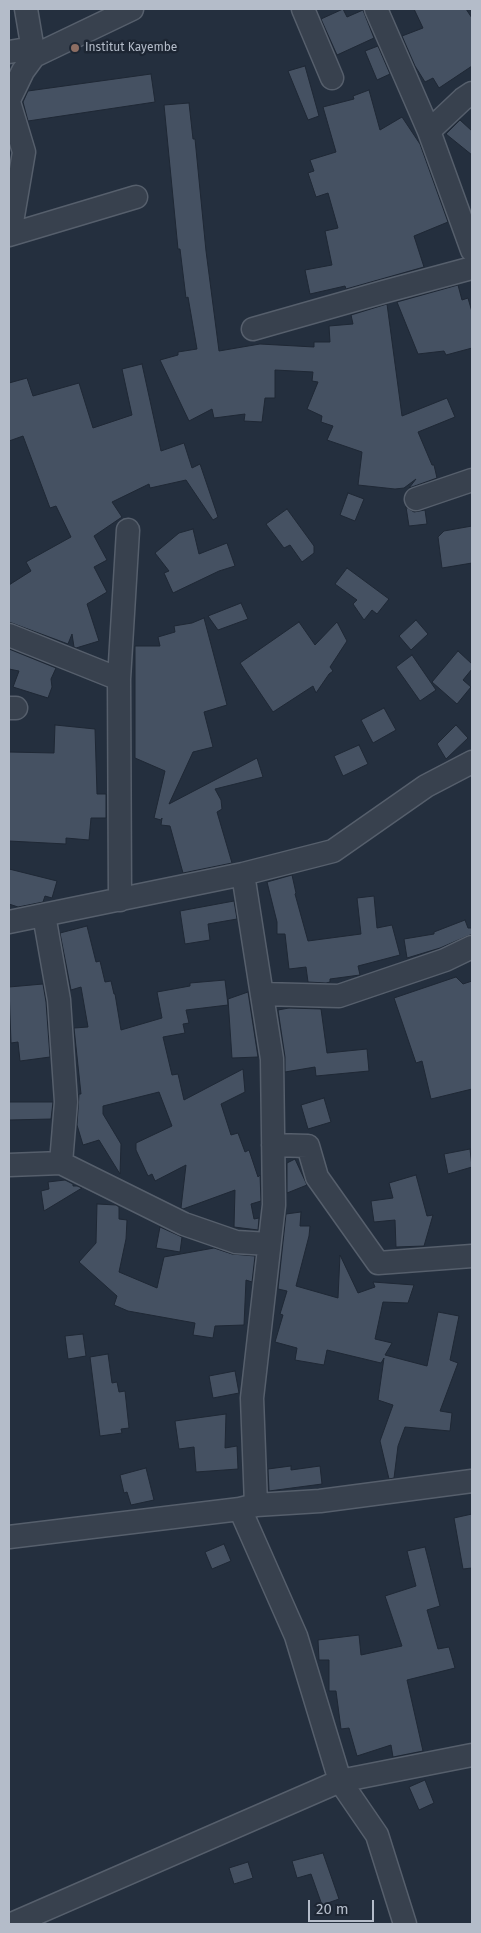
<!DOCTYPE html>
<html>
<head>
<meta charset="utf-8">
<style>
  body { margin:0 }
  #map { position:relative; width:481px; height:1933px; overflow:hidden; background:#242f3e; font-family:"Fira Sans",sans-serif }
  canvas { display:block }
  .frame { position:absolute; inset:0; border:10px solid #b4bcc9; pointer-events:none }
  .scale { position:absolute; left:308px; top:1900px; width:66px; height:22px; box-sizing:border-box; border:2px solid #b4bcc9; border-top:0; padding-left:6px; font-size:15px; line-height:18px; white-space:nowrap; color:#b4bcc9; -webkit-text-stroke:4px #1d2633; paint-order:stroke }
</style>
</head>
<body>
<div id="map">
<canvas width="481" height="1933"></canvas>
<div class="frame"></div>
<div class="scale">20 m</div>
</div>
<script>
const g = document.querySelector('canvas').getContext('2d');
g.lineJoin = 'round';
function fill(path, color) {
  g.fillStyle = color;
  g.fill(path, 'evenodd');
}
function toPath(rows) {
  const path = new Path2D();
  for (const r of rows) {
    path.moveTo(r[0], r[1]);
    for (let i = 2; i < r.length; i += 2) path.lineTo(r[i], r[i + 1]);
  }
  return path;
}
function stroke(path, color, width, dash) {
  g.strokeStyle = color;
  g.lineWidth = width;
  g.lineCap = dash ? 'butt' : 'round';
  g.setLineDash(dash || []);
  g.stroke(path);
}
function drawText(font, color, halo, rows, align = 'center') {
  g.font = font + ' "Fira Sans",sans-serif';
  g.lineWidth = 5;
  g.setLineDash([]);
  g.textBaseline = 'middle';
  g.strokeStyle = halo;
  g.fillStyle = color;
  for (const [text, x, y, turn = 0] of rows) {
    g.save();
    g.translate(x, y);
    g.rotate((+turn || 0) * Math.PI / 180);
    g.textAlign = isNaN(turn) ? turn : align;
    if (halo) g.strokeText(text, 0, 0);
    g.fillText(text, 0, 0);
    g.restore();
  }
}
const building = toPath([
  [343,9,347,17,363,10,374,38,337,55,321,19,343,9],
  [414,9,466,9,472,18,472,66,439,88,433,78,425,82,415,66,402,36,423,28,414,9],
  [378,46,390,74,377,80,365,51,378,46],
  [305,66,319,116,308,120,288,71,305,66],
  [151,74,155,102,28,121,23,102,28,91,151,74],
  [369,90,380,130,402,117,420,144,448,222,414,236,424,267,346,289,345,286,310,294,305,270,332,265,325,231,338,228,328,193,316,197,308,173,314,171,310,160,336,152,323,107,354,99,353,96,369,90],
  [189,103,193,139,195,139,206,251,219,351,260,344,314,347,314,342,330,342,329,326,353,324,351,315,387,304,402,416,447,398,455,417,418,432,432,465,434,465,437,478,409,488,416,479,404,488,395,489,358,485,362,452,327,440,333,426,321,422,322,416,307,409,318,382,312,381,313,372,275,370,275,398,265,398,262,422,244,421,245,414,214,418,212,409,189,421,160,360,178,355,178,352,197,349,188,297,186,298,180,249,178,249,164,105,189,103],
  [460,120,472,131,472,155,446,134,460,120],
  [458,285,462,300,468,298,472,312,472,348,446,355,444,351,418,354,397,302,458,285],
  [142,364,161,451,184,443,192,468,200,464,218,517,213,520,186,480,150,488,149,484,112,502,122,517,94,536,107,560,94,567,107,592,87,604,99,641,76,648,74,647,72,634,68,644,9,622,9,585,31,571,26,562,71,537,56,506,50,508,23,436,9,441,9,383,27,378,33,396,79,383,93,428,132,415,122,369,142,364],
  [348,493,364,499,355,521,340,515,348,493],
  [406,507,414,512,425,510,427,524,409,526,406,507],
  [287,509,314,546,314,553,302,562,290,545,284,548,266,524,287,509],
  [472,526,472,563,442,568,438,537,444,531,472,526],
  [193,529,199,554,227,543,235,566,219,571,173,593,164,573,169,571,155,553,179,533,193,529],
  [347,568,389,599,377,614,372,610,364,620,353,604,357,600,335,584,347,568],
  [241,603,248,619,218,630,208,616,241,603],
  [204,618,227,705,204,712,213,747,193,752,169,804,257,758,263,777,215,789,221,800,222,809,217,812,232,863,183,873,170,826,161,825,162,818,161,820,154,818,165,771,135,758,135,646,160,646,158,637,175,632,174,626,192,623,204,618],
  [416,620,428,634,411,650,399,636,416,620],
  [299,622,315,645,337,622,347,641,330,667,333,671,329,674,316,693,313,686,273,712,240,663,299,622],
  [9,649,56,668,51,679,52,687,48,698,13,687,19,671,9,669,9,649],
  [458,651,472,664,472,669,463,680,471,687,457,704,432,682,458,651],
  [412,655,436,690,420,701,396,667,412,655],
  [384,708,396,730,373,743,361,720,384,708],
  [55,725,95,729,97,794,106,794,106,818,91,818,89,840,66,838,66,844,9,841,9,752,54,753,55,725],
  [456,725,468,738,446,759,437,744,456,725],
  [359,745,368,764,343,776,334,756,359,745],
  [9,869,57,881,52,898,45,896,43,902,18,907,9,904,9,869],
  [292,875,296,893,295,894,308,941,361,934,357,898,374,896,377,928,392,925,400,955,358,966,360,975,330,979,330,982,326,983,308,982,306,967,289,969,285,934,277,934,277,922,267,882,292,875],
  [234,901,237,919,208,924,210,940,185,944,180,911,234,901],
  [465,920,468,928,472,928,472,934,440,948,407,958,404,939,434,934,434,932,465,920],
  [87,926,96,962,100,961,105,982,111,981,114,994,115,994,121,1030,162,1018,157,992,190,986,190,983,225,980,228,1005,186,1010,189,1023,183,1024,185,1033,163,1037,172,1075,178,1074,184,1100,243,1069,245,1092,221,1104,231,1135,238,1133,245,1152,249,1150,258,1177,260,1175,261,1201,251,1204,254,1219,259,1218,258,1230,234,1227,235,1190,183,1209,181,1208,186,1165,155,1181,152,1174,148,1176,136,1150,136,1143,172,1126,159,1092,103,1106,103,1114,121,1144,120,1174,99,1140,83,1145,77,1125,79,1094,81,1094,74,1028,88,1027,81,987,71,990,60,933,87,926],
  [456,977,463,984,472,981,472,1089,431,1099,422,1061,416,1063,394,998,456,977],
  [43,984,46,1002,50,1057,20,1061,18,1042,11,1043,9,987,43,984],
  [248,992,258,1057,232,1058,228,999,248,992],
  [289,1008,321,1009,327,1053,367,1049,369,1071,316,1076,315,1067,285,1072,285,1057,278,1010,289,1008],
  [324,1098,331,1122,308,1129,301,1105,324,1098],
  [9,1102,53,1102,51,1119,9,1120,9,1102],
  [470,1149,472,1167,448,1174,444,1154,470,1149],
  [295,1159,307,1185,287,1193,287,1163,295,1159],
  [416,1175,427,1216,433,1215,424,1246,396,1247,395,1220,374,1222,371,1201,393,1198,389,1183,416,1175],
  [65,1180,73,1184,73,1186,77,1186,82,1188,44,1211,41,1191,49,1189,48,1182,65,1180],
  [97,1204,116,1205,119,1207,119,1219,127,1220,126,1239,119,1272,157,1288,164,1257,214,1248,232,1254,255,1256,252,1282,246,1280,244,1325,215,1326,213,1338,193,1335,195,1323,128,1311,114,1305,117,1296,79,1262,96,1243,97,1204],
  [301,1212,300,1226,310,1226,309,1236,296,1286,338,1298,340,1255,358,1293,375,1287,373,1282,414,1285,408,1303,383,1302,375,1339,392,1343,385,1355,427,1366,438,1312,459,1316,450,1360,458,1363,440,1411,452,1413,450,1431,405,1427,398,1446,394,1478,389,1479,380,1441,393,1405,378,1400,384,1358,381,1363,327,1350,324,1365,295,1360,297,1348,275,1342,283,1315,280,1314,287,1291,278,1289,286,1214,301,1212],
  [160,1227,182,1237,180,1252,156,1248,160,1227],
  [83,1334,86,1356,68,1359,65,1336,83,1334],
  [108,1354,112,1383,117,1382,119,1392,125,1391,129,1428,121,1429,122,1433,100,1436,90,1357,108,1354],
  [235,1371,239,1393,213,1398,209,1376,235,1371],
  [226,1414,225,1448,237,1446,238,1469,196,1472,194,1447,179,1449,175,1421,226,1414],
  [291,1466,291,1470,320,1466,322,1484,269,1491,268,1469,291,1466],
  [146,1468,154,1500,131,1505,127,1492,124,1493,120,1475,146,1468],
  [472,1514,472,1568,463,1569,454,1518,472,1514],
  [224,1544,231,1561,212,1569,205,1552,224,1544],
  [425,1547,440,1606,427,1610,438,1649,449,1647,455,1668,407,1680,423,1751,393,1757,391,1745,357,1756,349,1728,341,1729,336,1691,329,1691,329,1660,319,1660,318,1640,359,1635,361,1655,402,1646,385,1596,416,1586,407,1551,425,1547],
  [425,1780,434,1803,419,1810,409,1787,425,1780],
  [323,1853,339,1899,322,1905,311,1874,297,1878,292,1861,323,1853],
  [248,1862,253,1878,234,1884,229,1868,248,1862]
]);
fill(building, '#455162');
stroke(building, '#1f2835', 1);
const street = toPath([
  [303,9,332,78],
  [376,9,429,131,472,250],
  [9,52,33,48],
  [34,56,132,9],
  [9,100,23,71,34,56,26,9],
  [9,102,24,152,10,234],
  [429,131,463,99,472,93],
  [9,235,136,197],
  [253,329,383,292,472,268],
  [416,499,472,480],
  [9,635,119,679],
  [9,708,16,708],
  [243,874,272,1059,274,1205,252,1398,256,1505],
  [120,900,119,679,128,530],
  [44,915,59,1000,66,1102,61,1163,184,1224,236,1242,269,1244],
  [9,922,243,874,333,851,426,786,472,762],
  [262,994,339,996,445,960,472,947],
  [273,1145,308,1146,317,1177,378,1263,472,1256],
  [9,1165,61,1163],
  [240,1509,296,1636,340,1781,377,1835,405,1924],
  [9,1537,240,1509,256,1505,320,1501,472,1481],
  [14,1923,340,1781,472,1755]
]);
stroke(street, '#565f6c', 25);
stroke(street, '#38414e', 22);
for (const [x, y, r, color] of [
  [75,48,5,"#8d6e63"]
]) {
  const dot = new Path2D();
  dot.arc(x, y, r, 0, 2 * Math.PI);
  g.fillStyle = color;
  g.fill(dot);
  stroke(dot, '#1d2633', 2);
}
drawText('12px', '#b4bcc9', '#1d2633', [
  ["Institut Kayembe",85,48]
], 'left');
</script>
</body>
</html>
